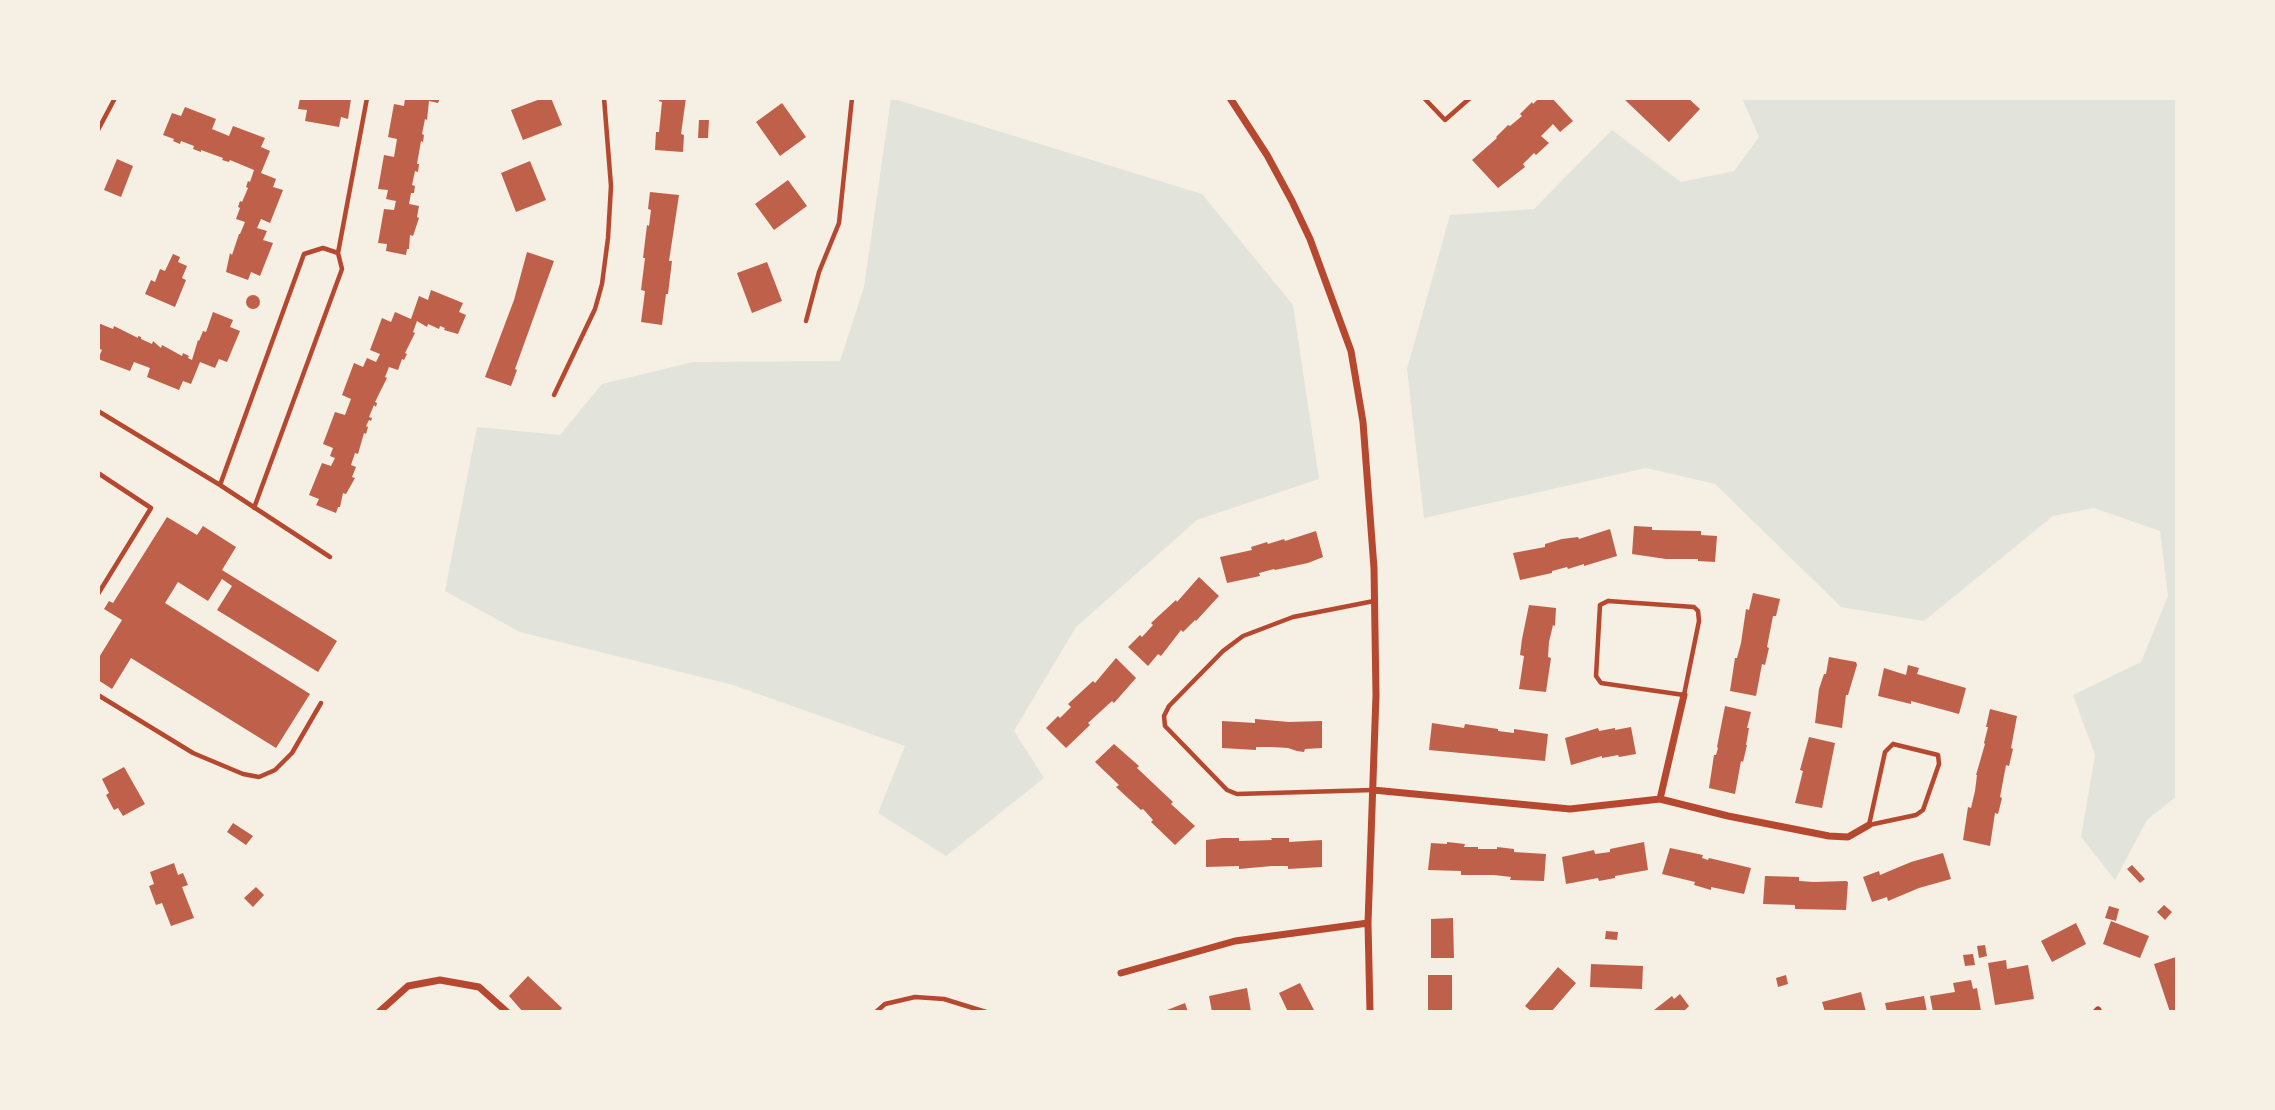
<!DOCTYPE html>
<html>
<head>
<meta charset="utf-8">
<style>
  body { margin:0 }
  #map { position:relative; width:2275px; height:1110px; overflow:hidden; background:#f6efe4; font-family:"Playfair Display",serif }
  canvas { display:block }
  .frame { position:absolute; inset:0; border:100px solid #f6efe4; pointer-events:none }
</style>
</head>
<body>
<div id="map">
<canvas width="2275" height="1110"></canvas>
<div class="frame"></div>
</div>
<script>
const g = document.querySelector('canvas').getContext('2d');
g.lineJoin = 'round';
function fill(path, color) {
  g.fillStyle = color;
  g.fill(path, 'evenodd');
}
function toPath(rows) {
  const path = new Path2D();
  for (const r of rows) {
    if (r.length === 3) {
      path.moveTo(r[0] + r[2], r[1]);
      path.arc(r[0], r[1], r[2], 0, 2 * Math.PI);
      continue;
    }
    path.moveTo(r[0], r[1]);
    for (let i = 2; i < r.length; i += 2) path.lineTo(r[i], r[i + 1]);
  }
  return path;
}
function stroke(path, color, width, dash) {
  g.strokeStyle = color;
  g.lineWidth = width;
  g.lineCap = dash ? 'butt' : 'round';
  g.setLineDash(dash || []);
  g.stroke(path);
}
fill(toPath([
  [891,98,1202,194,1293,305,1319,479,1197,520,1076,627,1014,731,1044,778,946,856,878,813,905,746,733,685,520,632,445,591,477,427,560,435,602,384,693,362,840,361,864,287],
  [1742,98,2177,98,2177,796,2147,820,2115,880,2081,837,2095,755,2073,695,2141,662,2168,596,2160,531,2094,508,2053,516,1924,621,1841,607,1715,484,1646,468,1424,518,1407,369,1450,215,1534,209,1612,130,1681,182,1734,171,1759,137]
]), '#e2e4dc');
fill(toPath([
  [300,98,351,99,348,119,341,117,339,127,305,121,307,110,298,109],
  [405,98,440,98,438,103,429,101,427,120,425,119,422,134,424,135,423,142,421,141,417,164,419,164,418,172,415,171,412,185,415,186,414,193,411,193,409,204,419,206,417,217,419,218,413,236,410,235,409,249,407,249,406,255,386,251,387,244,378,243,384,209,394,210,396,201,386,199,388,190,378,189,384,155,394,157,397,139,388,137,394,104,404,106],
  [543,98,551,98,562,125,523,140,511,110],
  [659,98,686,98,681,134,684,135,683,152,655,150,656,132,659,132,662,102,659,101],
  [1539,98,1552,98,1573,121,1560,132,1553,124,1541,136,1549,143,1536,155,1534,153,1523,164,1525,167,1498,188,1472,160,1497,138,1496,137,1508,125,1510,126,1522,116,1520,114,1532,102,1533,104],
  [1623,98,1688,98,1700,109,1669,142],
  [782,103,806,137,780,156,756,122],
  [185,107,216,119,212,129,229,136,233,126,265,138,261,147,270,151,261,173,276,179,273,187,283,190,270,223,261,219,257,228,267,231,263,240,273,243,260,276,251,272,248,280,226,272,230,253,232,255,239,234,240,234,245,222,236,219,240,208,238,207,240,201,242,202,248,188,246,187,248,181,250,182,254,170,230,160,229,162,222,160,223,158,201,150,201,152,193,149,194,146,181,141,180,144,173,141,174,139,163,135,172,113,181,116],
  [699,120,709,120,708,138,698,138],
  [117,159,133,166,121,197,104,190],
  [530,161,546,200,516,212,501,173],
  [788,180,807,206,774,230,755,204],
  [650,192,679,195,669,261,672,261,668,294,666,294,662,325,641,322,645,291,641,290,645,258,643,258,647,225,649,226,651,210,648,209],
  [527,252,554,261,515,369,517,370,511,386,485,377,514,300],
  [173,254,180,257,178,262,187,266,182,278,186,280,175,307,145,294,151,280,155,282,160,269,165,271],
  [767,262,782,301,752,313,737,273],
  [431,290,463,303,459,312,466,315,458,334,444,330,445,328,440,326,439,329,428,324,427,327,417,321,413,332,415,333,405,353,407,354,404,360,402,359,398,370,389,367,385,377,387,378,375,402,377,403,376,407,374,405,369,417,372,418,371,421,369,420,366,426,368,427,366,434,364,433,358,454,355,453,351,465,356,467,352,477,355,478,346,494,343,493,340,507,338,507,336,513,316,505,319,499,309,495,322,463,331,466,335,458,330,456,333,448,323,444,335,412,345,415,351,399,342,395,354,363,363,367,367,358,376,362,380,354,370,350,382,318,391,322,395,312,411,319,419,296,428,300],
  [253,302,7],
  [213,312,233,320,230,327,240,331,227,362,219,359,215,368,200,362,191,384,183,381,179,390,147,377,150,368,134,362,130,371,98,359,102,350,98,348,98,323,113,329,114,326,138,338,138,336,141,337,141,339,152,344,153,341,161,348,162,345,182,356,183,353,189,356,188,358,192,360,198,340,199,341,203,331,206,332],
  [167,517,197,535,203,526,236,547,222,570,337,641,318,672,217,610,232,586,222,579,208,601,178,582,165,603,310,694,276,748,131,658,112,689,98,680,98,659,122,620,104,609,109,601,113,603],
  [1634,526,1652,527,1652,530,1701,531,1701,535,1717,536,1715,562,1698,561,1698,559,1666,559,1632,554],
  [1610,529,1617,556,1584,566,1584,564,1568,569,1567,567,1552,571,1552,573,1520,580,1513,553,1545,547,1545,544,1562,539,1578,537,1579,539],
  [1316,531,1323,557,1308,563,1275,570,1274,569,1259,573,1260,576,1227,583,1220,557,1252,550,1251,547,1267,542,1268,544,1284,539,1285,541],
  [1199,577,1219,596,1196,621,1195,620,1183,632,1181,630,1161,656,1158,654,1148,666,1128,647,1140,635,1142,637,1153,625,1151,623,1176,600,1177,602],
  [1753,593,1780,599,1776,616,1773,616,1767,647,1769,648,1765,665,1762,664,1756,696,1730,691,1735,658,1737,658,1741,643,1746,609,1749,610],
  [1529,605,1556,608,1555,626,1553,625,1549,642,1548,657,1551,658,1546,692,1519,689,1524,656,1520,655,1522,639],
  [1829,657,1856,662,1857,665,1848,695,1846,695,1842,728,1815,723,1819,689,1824,674,1826,674],
  [1116,658,1136,678,1114,703,1112,701,1088,723,1090,725,1066,748,1046,728,1058,716,1060,718,1071,707,1068,704,1093,681,1095,683],
  [1908,665,1919,668,1917,674,1966,688,1959,714,1911,701,1911,704,1878,696,1884,668,1906,675],
  [1725,706,1751,712,1747,728,1749,728,1746,745,1747,745,1743,762,1741,761,1735,794,1709,788,1714,755,1716,755,1718,748,1717,747],
  [1990,709,2017,716,2011,748,2013,749,2009,766,2006,765,2000,797,2002,798,1998,814,1995,813,1990,846,1963,840,1968,807,1971,808,1975,791,1977,775,1976,775,1985,744,1984,743,1988,727,1986,727],
  [1255,719,1289,722,1322,721,1322,748,1305,749,1304,752,1297,751,1288,748,1272,747,1256,747,1256,750,1222,748,1222,721,1255,723],
  [1432,723,1464,728,1465,724,1498,729,1498,731,1514,733,1514,729,1548,734,1545,761,1429,750],
  [1631,727,1636,754,1619,757,1618,755,1602,758,1602,756,1571,765,1565,738,1598,728,1599,731,1615,728,1615,730],
  [1809,737,1835,743,1822,808,1795,803,1803,771,1800,770],
  [1114,744,1139,766,1137,768,1173,802,1171,804,1195,826,1175,845,1151,822,1153,820,1143,809,1141,810,1116,787,1119,785,1095,762],
  [124,767,145,804,123,816,118,808,114,810,106,795,109,793,102,779],
  [233,823,253,836,246,845,227,832],
  [1222,838,1239,838,1239,841,1272,840,1271,838,1289,838,1289,842,1322,840,1322,867,1288,869,1288,866,1272,866,1239,869,1239,866,1206,867,1206,840],
  [1447,842,1465,844,1464,847,1478,847,1478,849,1497,849,1497,847,1514,849,1514,852,1546,854,1544,881,1510,880,1511,877,1494,875,1461,875,1461,871,1428,870,1431,843,1447,844],
  [1644,842,1648,870,1615,876,1615,878,1599,881,1598,878,1566,884,1562,857,1594,850,1595,854,1610,852,1610,849],
  [1670,848,1703,855,1702,858,1708,860,1709,858,1751,868,1744,894,1711,887,1711,890,1694,885,1695,882,1662,874],
  [1943,853,1951,879,1919,888,1888,901,1887,897,1872,902,1863,877,1879,871,1880,875,1911,862],
  [174,863,178,875,183,873,188,885,182,887,194,918,171,926,162,903,156,905,149,886,154,884,150,872],
  [2132,865,2145,879,2140,883,2127,869],
  [1765,876,1799,877,1799,881,1814,882,1846,881,1848,882,1846,910,1795,909,1795,905,1763,904],
  [256,887,264,895,253,907,244,898],
  [2164,905,2172,912,2165,920,2157,912],
  [2109,906,2119,909,2116,921,2105,918],
  [1453,918,1454,958,1431,958,1431,919],
  [2111,921,2149,936,2140,958,2103,944],
  [2076,923,2086,944,2052,962,2041,941],
  [1606,931,1618,932,1617,940,1605,939],
  [1985,945,1987,956,1979,958,1977,946],
  [1973,954,1975,965,1965,966,1963,955],
  [2176,957,2177,1011,2170,1012,2154,964],
  [2006,960,2007,969,2028,965,2034,999,1995,1005,1988,963],
  [1591,964,1643,966,1642,989,1590,987],
  [1558,967,1576,983,1551,1012,1532,1012,1525,1006],
  [1428,975,1452,975,1452,1012,1428,1012],
  [1786,975,1788,984,1778,987,1776,978],
  [528,976,562,1008,559,1012,523,1012,509,996],
  [1971,980,1973,989,1977,988,1981,1011,1933,1012,1930,996,1955,992,1953,983],
  [1300,983,1315,1012,1288,1012,1279,993],
  [1247,988,1251,1012,1212,1012,1209,996],
  [1861,992,1866,1012,1825,1012,1822,1002],
  [1680,994,1689,1006,1684,1011,1685,1012,1654,1010,1672,996,1674,999],
  [1924,996,1927,1012,1887,1012,1885,1003],
  [1185,1003,1188,1012,1162,1012]
]), '#bf614a');
stroke(toPath([
  [1424,98,1445,120,1470,98],
  [98,130,115,98],
  [338,253,367,98],
  [806,321,819,272,839,223,852,98],
  [554,395,595,309,602,284,608,238,611,186,604,98],
  [98,411,220,485,330,557],
  [98,473,151,508,98,594],
  [220,485,304,254,323,248,338,253,342,269,254,508],
  [1608,601,1694,607,1698,611,1699,621,1684,695,1601,683,1596,676,1600,605,1608,601],
  [98,695,193,753,243,774,259,777,275,770,292,753,321,703],
  [1893,744,1938,755,1939,764,1923,810,1916,815,1869,825,1885,752,1893,744],
  [1373,790,1237,794,1227,790,1165,726,1164,716,1169,706,1223,651,1243,636,1293,617,1374,601],
  [876,1012,885,1004,915,997,944,999,986,1012]
]), '#b5482f', 4.5);
stroke(toPath([
  [1230,98,1267,155,1292,201,1310,239,1351,351,1363,422,1374,568,1376,695,1368,923,1370,1012],
  [1373,790,1570,809,1660,799,1684,695],
  [1660,799,1728,816,1829,836,1848,837,1869,825],
  [1121,973,1235,941,1368,923],
  [379,1012,408,986,440,980,479,987,507,1012],
  [2096,1012,2098,1010]
]), '#b5482f', 7);
</script>
</body>
</html>
